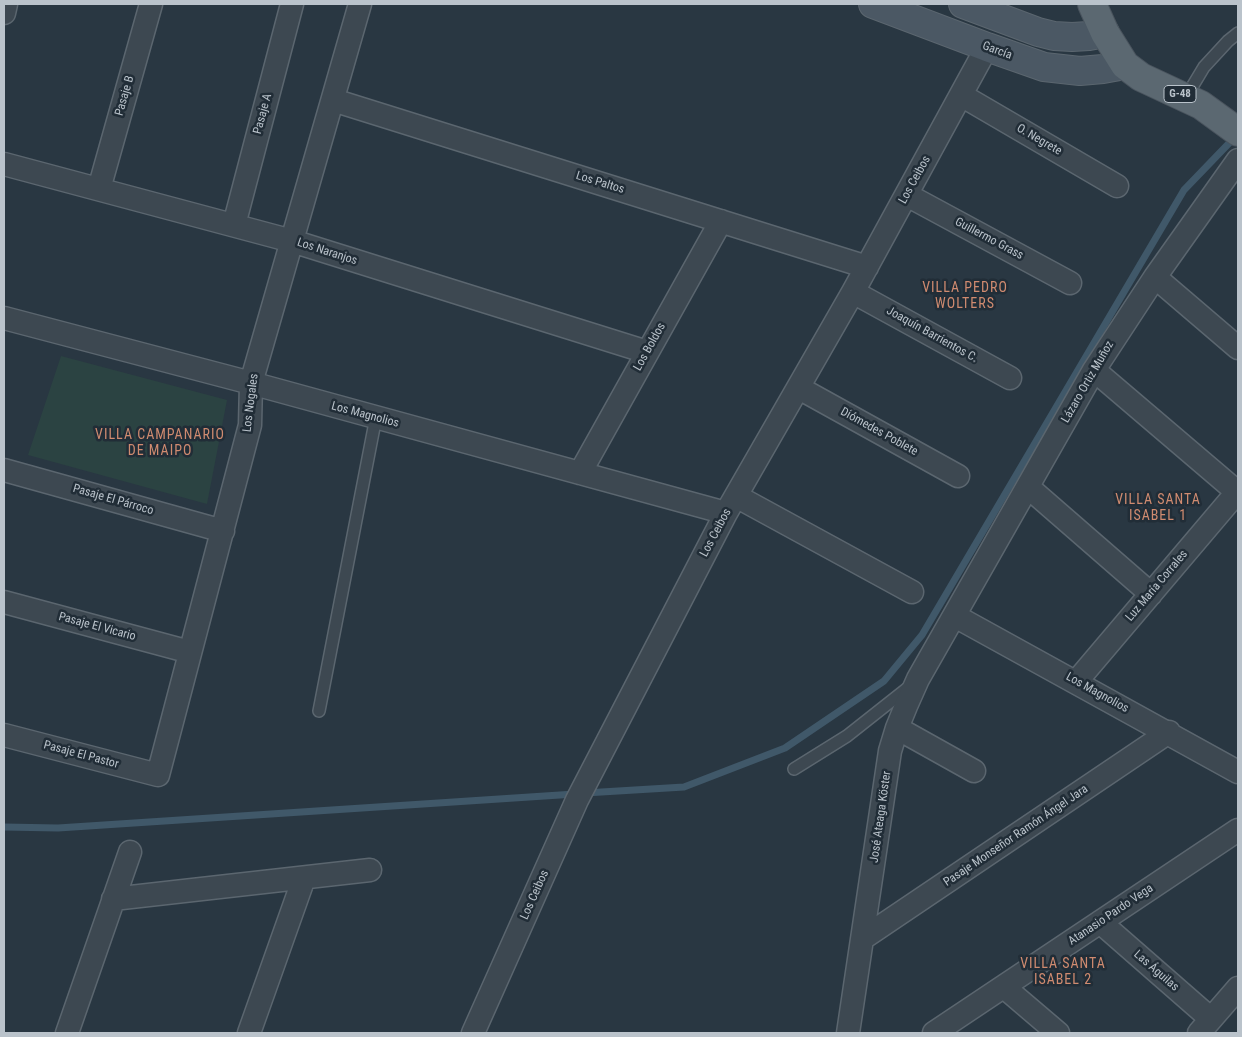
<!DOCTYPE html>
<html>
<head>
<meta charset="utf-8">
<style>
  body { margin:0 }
  #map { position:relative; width:1242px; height:1037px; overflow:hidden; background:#293742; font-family:"Roboto Condensed",sans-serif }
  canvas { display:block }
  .frame { position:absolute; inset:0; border:5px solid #bac3cb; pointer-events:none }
</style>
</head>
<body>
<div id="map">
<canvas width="1242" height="1037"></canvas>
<div class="frame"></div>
</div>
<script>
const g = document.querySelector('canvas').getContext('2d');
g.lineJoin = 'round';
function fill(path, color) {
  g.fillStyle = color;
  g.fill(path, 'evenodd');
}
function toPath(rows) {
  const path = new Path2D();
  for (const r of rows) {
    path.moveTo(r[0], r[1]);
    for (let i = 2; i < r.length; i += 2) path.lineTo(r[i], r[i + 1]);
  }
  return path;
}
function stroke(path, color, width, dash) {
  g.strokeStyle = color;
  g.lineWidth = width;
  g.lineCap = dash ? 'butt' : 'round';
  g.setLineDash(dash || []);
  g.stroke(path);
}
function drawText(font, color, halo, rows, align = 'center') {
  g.font = font + ' "Roboto Condensed",sans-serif';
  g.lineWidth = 5;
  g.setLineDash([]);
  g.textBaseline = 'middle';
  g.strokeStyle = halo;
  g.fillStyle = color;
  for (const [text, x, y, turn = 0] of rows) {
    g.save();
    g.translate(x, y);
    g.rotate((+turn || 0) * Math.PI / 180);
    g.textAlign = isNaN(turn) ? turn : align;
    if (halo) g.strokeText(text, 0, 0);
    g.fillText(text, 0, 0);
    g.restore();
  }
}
fill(toPath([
  [61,356,227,400,207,504,28,455]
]), '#2b4342');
stroke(toPath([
  [585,793,684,787,785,748,884,681,922,635,1184,190,1235,137],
  [4,827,58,828,575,794]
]), '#405869', 7);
const lane = toPath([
  [1186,97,1204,67,1228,41,1238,33],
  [319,711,376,417],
  [794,769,847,736,909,687]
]);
const street = toPath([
  [4,13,6,4],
  [961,95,1117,186],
  [333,100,867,267],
  [4,164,292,241,647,352],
  [99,189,151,4],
  [907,195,1070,283],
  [234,225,292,4],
  [1155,277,1238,348],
  [853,292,1010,378],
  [4,318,251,383,726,513],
  [1094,370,1237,492],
  [799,388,958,476],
  [4,470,223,531],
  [580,473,721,221],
  [1028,487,1151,594],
  [736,496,912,592],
  [4,602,190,652],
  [955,616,1238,772],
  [1076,682,1238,491],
  [897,728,974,771],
  [4,735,158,775,250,425,251,383,360,4],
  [113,899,370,870],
  [1100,922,1211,1019],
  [862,939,1169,732],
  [1004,987,1058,1033],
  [67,1033,130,852],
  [249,1033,304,878],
  [473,1033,577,800,726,513,853,292,987,47],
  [848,1033,890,751,897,728,906,706,918,679,1094,370,1155,277,1238,160],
  [934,1033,1238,830],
  [1199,1033,1238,988]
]);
const secondary = toPath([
  [873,4,987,47,1044,67,1080,71,1103,69,1125,65],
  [963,4,1038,32,1054,36,1072,37,1089,36,1105,33]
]);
const primary = toPath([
  [1092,4,1105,33,1125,65,1141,77,1201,105,1238,132]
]);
stroke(lane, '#5b666f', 14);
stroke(street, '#5b666f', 25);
stroke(secondary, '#5b666f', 30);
stroke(primary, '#4a545e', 30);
stroke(lane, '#3d4851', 11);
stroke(street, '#3d4851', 22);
stroke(secondary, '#4b5864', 28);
stroke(primary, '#5b6871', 28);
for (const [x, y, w] of [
  [1180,94,32]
]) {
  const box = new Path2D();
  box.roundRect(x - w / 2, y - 8.5, w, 17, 4);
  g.fillStyle = '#212d37';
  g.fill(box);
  stroke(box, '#bac3cb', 1);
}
drawText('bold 11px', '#bac3cb', null, [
  ["G-48",1180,94]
]);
drawText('12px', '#bac3cb', '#212d37', [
  ["García",997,51,20],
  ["Pasaje B",125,96,-74],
  ["Pasaje A",263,114,-75],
  ["O. Negrete",1039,140,30],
  ["Los Ceibos",915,180,-61],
  ["Los Paltos",600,183,17],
  ["Guillermo Grass",989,239,28],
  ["Los Naranjos",327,252,18],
  ["Joaquín Barrientos C.",932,335,29],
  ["Los Boldos",650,347,-61],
  ["Lázaro Ortiz Muñoz",1088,382,-60],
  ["Los Nogales",251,403,-83],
  ["Los Magnolios",365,415,15],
  ["Diómedes Poblete",879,432,29],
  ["Pasaje El Párroco",113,500,16],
  ["Los Ceibos",716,533,-62],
  ["Luz María Corrales",1157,586,-50],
  ["Pasaje El Vicario",97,627,15],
  ["Los Magnolios",1097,693,29],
  ["Pasaje El Pastor",81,755,15],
  ["José Ateaga Köster",881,817,-82],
  ["Pasaje Monseñor Ramón Ángel Jara",1016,836,-34],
  ["Los Ceibos",535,895,-66],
  ["Atanasio Pardo Vega",1111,915,-34],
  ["Las Águilas",1156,971,41]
]);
g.letterSpacing = '1px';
drawText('14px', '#d08b70', '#212d37', [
  ["VILLA PEDRO",965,288],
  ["WOLTERS",965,304],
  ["VILLA CAMPANARIO",160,435],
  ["DE MAIPO",160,451],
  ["VILLA SANTA",1158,500],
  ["ISABEL 1",1158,516],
  ["VILLA SANTA",1063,964],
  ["ISABEL 2",1063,980]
]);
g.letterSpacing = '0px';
</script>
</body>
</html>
